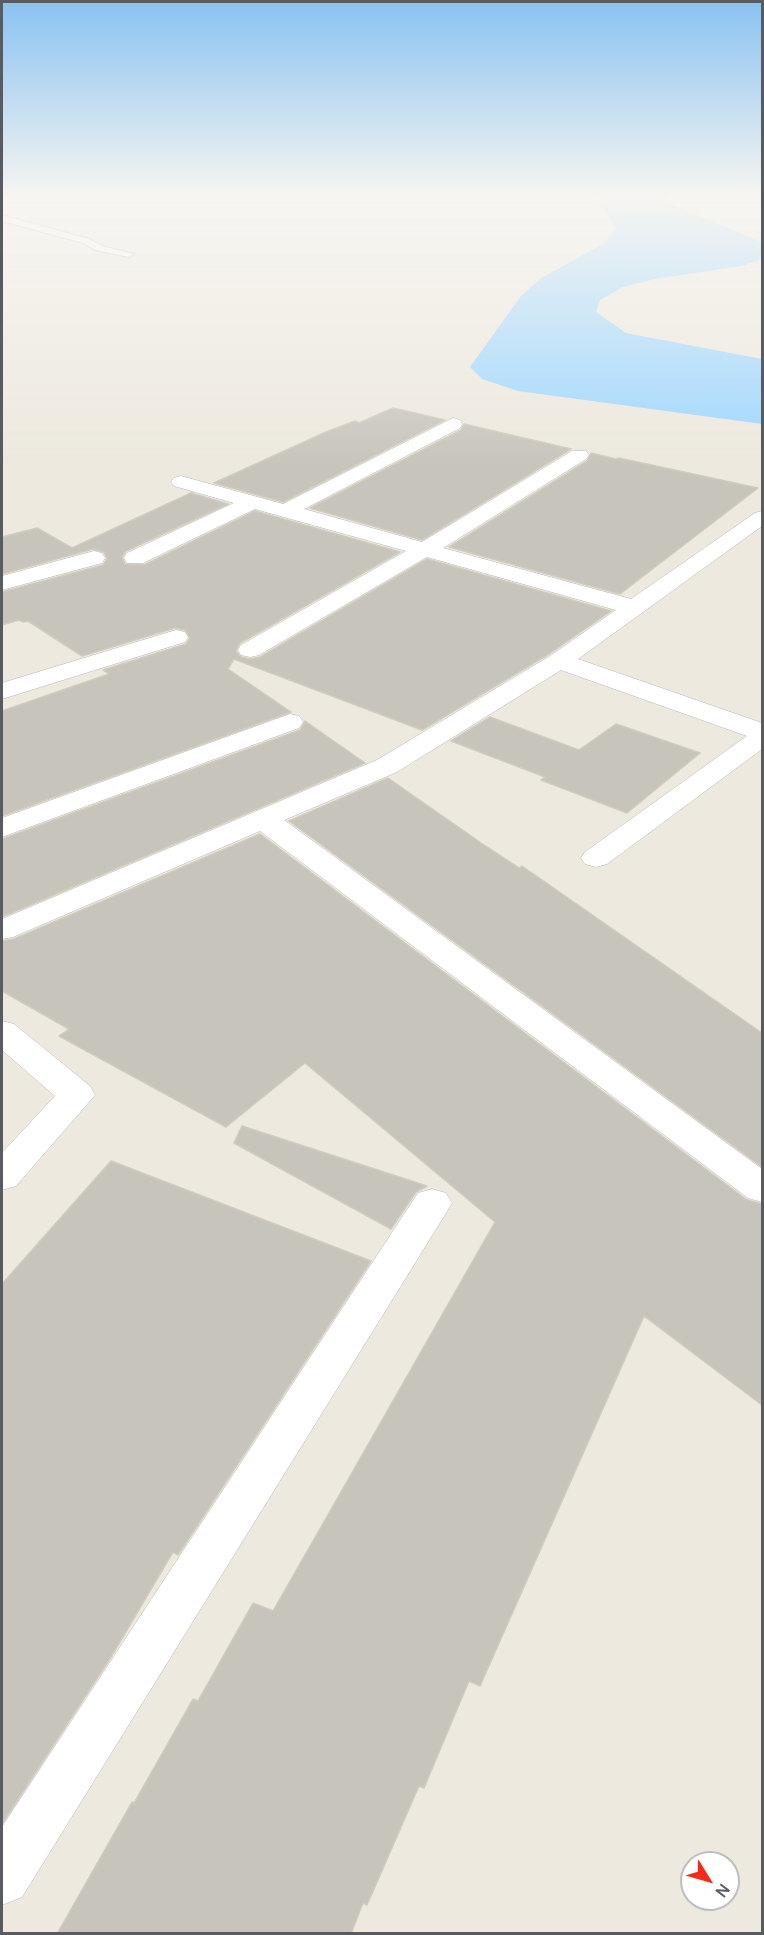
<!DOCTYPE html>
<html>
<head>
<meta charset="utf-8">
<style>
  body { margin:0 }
  #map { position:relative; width:764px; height:1935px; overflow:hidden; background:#ede9df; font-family:Manrope,sans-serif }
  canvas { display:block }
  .frame { position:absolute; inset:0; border:3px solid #585c61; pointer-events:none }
  .north { position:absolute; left:680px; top:1851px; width:60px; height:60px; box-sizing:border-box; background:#fff; border:2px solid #bcbec0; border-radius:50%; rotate:127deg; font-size:16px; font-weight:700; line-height:24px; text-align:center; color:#585c61 }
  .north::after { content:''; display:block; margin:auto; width:21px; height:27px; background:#f42a1e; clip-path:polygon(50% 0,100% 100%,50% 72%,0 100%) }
</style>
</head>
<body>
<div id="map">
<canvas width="764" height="1935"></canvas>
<div class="frame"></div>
<div class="north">N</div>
</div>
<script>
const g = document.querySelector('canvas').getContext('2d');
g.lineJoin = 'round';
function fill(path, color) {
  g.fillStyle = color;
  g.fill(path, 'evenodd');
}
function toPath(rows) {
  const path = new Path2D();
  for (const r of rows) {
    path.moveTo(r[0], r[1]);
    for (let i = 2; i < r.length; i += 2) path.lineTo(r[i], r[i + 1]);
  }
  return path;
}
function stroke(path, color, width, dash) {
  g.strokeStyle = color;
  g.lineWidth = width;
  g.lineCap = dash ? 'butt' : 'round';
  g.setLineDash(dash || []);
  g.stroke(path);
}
fill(toPath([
  [594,195,667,195,667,202,682,209,762,242,762,257,757,261,741,266,655,279,623,287,600,300,596,312,626,333,762,359,762,424,518,391,482,379,470,367,521,296,541,278,603,244,617,229]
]), '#9cd6ff');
const building = toPath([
  [393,408,445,420,283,502,214,483,326,432,355,421,359,423,393,408],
  [464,424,571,449,422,540,310,508,461,430,464,424],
  [591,453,616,459,619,458,758,488,620,594,449,547,587,461,591,453],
  [191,493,228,504,126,551,122,557,125,564,144,565,255,511,400,552,240,643,236,651,241,657,250,659,260,657,427,559,611,611,549,654,422,730,234,659,228,669,291,712,2,816,2,711,109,674,103,670,186,644,190,638,185,630,175,628,82,656,28,621,23,622,19,620,2,625,2,592,103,565,107,559,104,552,93,549,2,574,2,537,37,528,72,548,191,493],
  [490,717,579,750,616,724,700,753,627,813,541,780,545,777,451,741,490,717],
  [305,721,365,763,2,917,2,839,300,730,305,721],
  [388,778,487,847,519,868,522,866,762,1033,762,1167,289,821,388,778],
  [260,834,747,1200,762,1204,762,1405,644,1316,480,1686,469,1681,424,1788,419,1786,367,1905,363,1903,351,1934,57,1934,132,1802,134,1803,193,1699,198,1701,253,1603,273,1611,495,1222,305,1063,226,1127,59,1036,69,1029,2,991,2,941,14,939,260,834],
  [242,1126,427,1186,416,1192,391,1229,234,1143,242,1126],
  [111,1161,371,1261,178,1555,173,1552,111,1657,2,1824,2,1284,111,1161]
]);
fill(building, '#c7c4bc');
stroke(building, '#d1cbbd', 1.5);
const lane = toPath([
  [2,215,89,239,102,246,134,254,129,257,95,250,83,243,2,221,2,215]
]);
const street = toPath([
  [453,418,460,420,462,424,460,428,304,509,422,542,572,451,586,451,589,455,586,459,443,548,631,599,755,513,762,511,762,526,578,659,762,723,762,749,607,864,596,867,585,864,581,858,585,852,747,736,561,670,397,772,284,820,762,1169,762,1202,748,1198,260,831,13,937,2,939,2,919,377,760,550,656,616,610,427,557,259,655,250,657,241,655,238,650,241,645,406,551,255,509,143,563,127,563,124,558,127,553,234,503,174,486,171,482,174,478,181,476,283,504,453,418],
  [94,551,102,553,105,558,102,563,2,590,2,576,94,551],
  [176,630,185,632,188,637,185,642,2,699,2,683,176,630],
  [290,714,299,716,303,722,299,728,2,837,2,818,290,714],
  [2,1021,14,1024,90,1086,95,1095,16,1186,2,1190,2,1153,55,1096,2,1050,2,1021],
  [432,1189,446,1193,452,1203,446,1213,22,1897,2,1905,2,1827,418,1193,432,1189]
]);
stroke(lane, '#b5b8bd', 2);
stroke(street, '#b5b8bd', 1);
fill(lane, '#fff');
fill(street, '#fff');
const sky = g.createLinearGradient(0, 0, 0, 466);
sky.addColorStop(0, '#89c2f1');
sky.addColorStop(0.42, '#f7f5f1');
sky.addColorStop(1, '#f7f5f100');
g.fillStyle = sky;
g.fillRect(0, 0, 764, 466);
</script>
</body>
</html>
